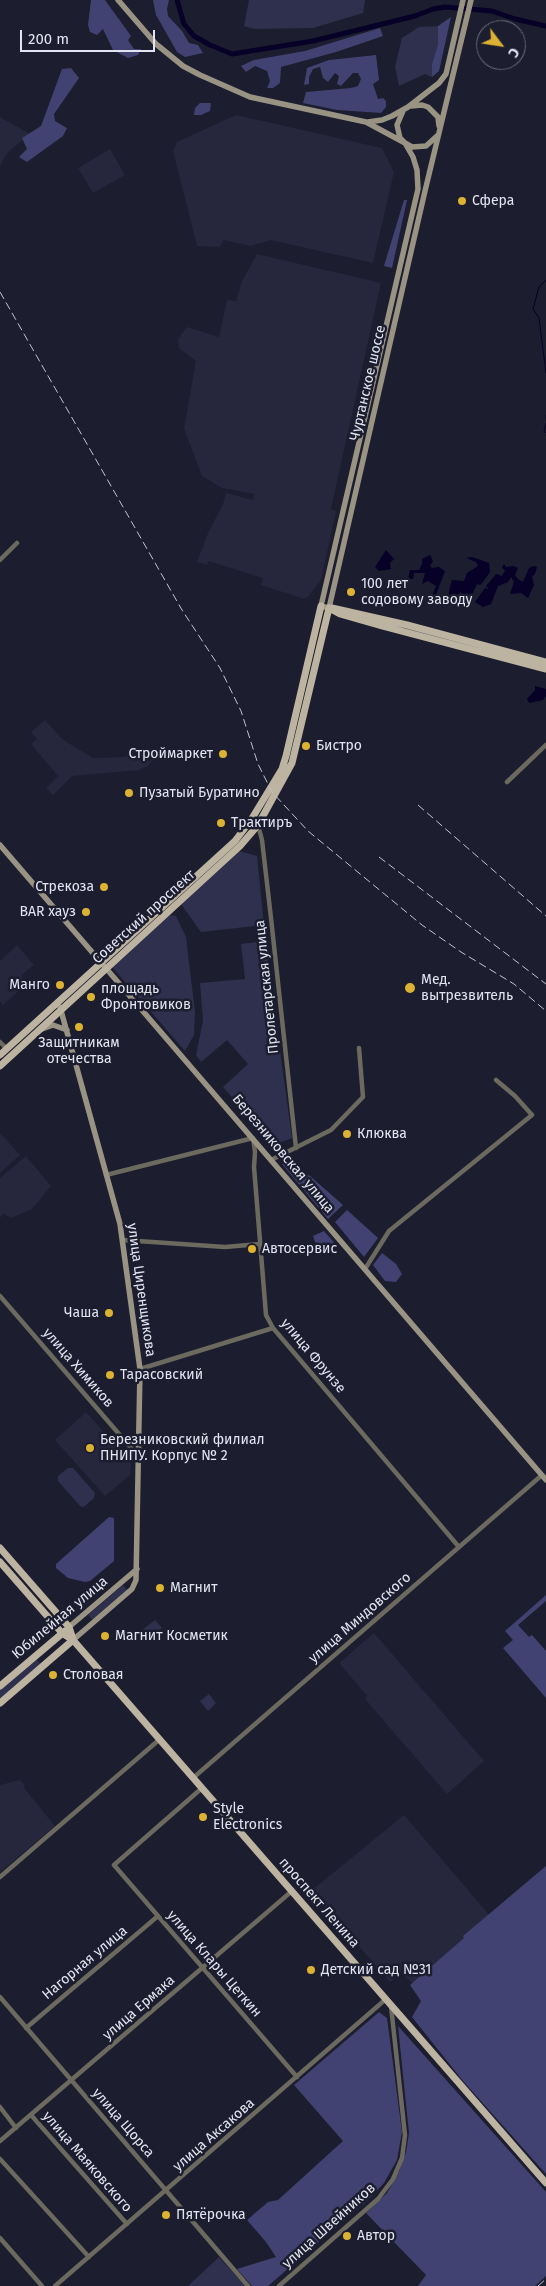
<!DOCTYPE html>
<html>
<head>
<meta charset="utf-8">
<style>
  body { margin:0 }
  #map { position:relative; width:546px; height:2286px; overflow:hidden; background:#1c1d2e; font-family:"Fira Sans",sans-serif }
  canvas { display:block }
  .north { position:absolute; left:476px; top:20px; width:50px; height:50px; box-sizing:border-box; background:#1c1d2e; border:1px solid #6c6d7c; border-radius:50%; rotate:121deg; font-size:14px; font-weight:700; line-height:20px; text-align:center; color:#e3e4f1 }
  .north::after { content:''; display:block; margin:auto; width:18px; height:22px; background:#dcb233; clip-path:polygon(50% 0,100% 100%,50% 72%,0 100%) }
  .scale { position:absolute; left:20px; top:30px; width:135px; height:22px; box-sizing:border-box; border:2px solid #e3e4f1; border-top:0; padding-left:6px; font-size:15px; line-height:18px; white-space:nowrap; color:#e3e4f1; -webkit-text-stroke:4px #1c1d2e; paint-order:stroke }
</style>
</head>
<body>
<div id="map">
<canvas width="546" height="2286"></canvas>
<div class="north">С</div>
<div class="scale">200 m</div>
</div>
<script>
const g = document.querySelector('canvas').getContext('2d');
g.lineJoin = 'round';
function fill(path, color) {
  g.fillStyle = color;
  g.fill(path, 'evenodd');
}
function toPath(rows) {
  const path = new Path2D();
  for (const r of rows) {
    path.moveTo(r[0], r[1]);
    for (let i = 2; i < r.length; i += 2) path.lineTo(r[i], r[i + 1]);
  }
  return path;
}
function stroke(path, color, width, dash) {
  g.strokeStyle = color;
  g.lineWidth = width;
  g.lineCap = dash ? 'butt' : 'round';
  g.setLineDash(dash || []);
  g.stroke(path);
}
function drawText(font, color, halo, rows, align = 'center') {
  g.font = font + ' "Fira Sans",sans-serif';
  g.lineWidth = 5;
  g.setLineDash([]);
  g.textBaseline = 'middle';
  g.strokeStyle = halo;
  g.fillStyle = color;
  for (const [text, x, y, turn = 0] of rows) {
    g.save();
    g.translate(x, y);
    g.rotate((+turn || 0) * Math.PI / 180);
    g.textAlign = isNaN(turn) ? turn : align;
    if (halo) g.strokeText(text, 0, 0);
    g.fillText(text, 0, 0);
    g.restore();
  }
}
fill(toPath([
  [236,115,382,148,394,172,373,263,271,240,251,246,224,240,219,247,197,246,173,151,177,142],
  [0,117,30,134,7,153,0,166],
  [110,149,125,175,93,193,78,168],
  [257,254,381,283,331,509,336,511,321,580,308,597,304,599,261,585,263,578,208,561,207,565,197,562,208,533,223,504,226,493,253,500,255,494,222,488,202,476,184,428,196,361,179,348,178,339,187,327,219,337,227,300,236,301,242,281],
  [45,720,62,739,93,758,126,757,127,754,130,754,135,755,139,760,144,756,149,761,152,759,153,760,146,767,139,770,72,776,53,795,46,788,58,776,31,744,37,739,31,732],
  [17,945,34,965,22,975,22,988,3,1005,0,1001,0,961],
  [0,1133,20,1155,0,1173],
  [26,1156,51,1186,32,1209,11,1218,3,1213,0,1218,0,1178],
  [86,1412,131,1462,130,1475,105,1496,55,1440],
  [374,1633,484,1761,447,1794,365,1699,367,1696,339,1663],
  [20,1780,25,1785,24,1788,55,1826,0,1872,0,1785],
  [404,1815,491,1917,413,1984,402,1973,390,1982,311,1891]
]), '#26263d');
fill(toPath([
  [249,0,365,0,363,13,313,28,254,29,244,26],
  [438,26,438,44,432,64,432,77,425,74,399,86,395,67,402,38,419,27],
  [239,851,257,856,264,925,201,932,181,904],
  [168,915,176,916,186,937,195,1012,194,1035,185,1051,112,967],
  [265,941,292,1138,274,1145,223,1087,248,1064,227,1040,201,1062,196,1055,203,1021,200,983,245,979,241,944],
  [68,1468,73,1468,95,1493,94,1498,84,1507,80,1506,58,1481,58,1476],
  [123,1585,128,1591,93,1620,88,1615],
  [155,1620,162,1628,148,1640,141,1631],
  [36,1659,41,1664,0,1699,0,1689],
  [209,1694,216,1703,208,1711,200,1701],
  [219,2257,245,2286,188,2286]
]), '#2f304d');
fill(toPath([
  [91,0,105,0,131,36,128,40,134,49,141,49,138,55,128,58,113,50,103,29,97,35,90,32,88,25],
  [153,0,169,0,167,9,168,16,182,31,189,43,198,45,203,53,185,57,177,52,156,15],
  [451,17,439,71,432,77,432,64,438,44,438,26],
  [380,28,383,36,336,52,281,67,280,83,273,88,267,88,270,81,267,71,255,66,246,72,241,66,254,60,305,51],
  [376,55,379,80,373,84,378,99,383,98,386,101,386,107,381,113,337,110,303,103,306,92,351,88,358,86,361,79,358,73,353,73,341,86,337,84,339,76,335,73,328,82,323,78,320,67,313,69,309,77,309,84,304,85,307,68,329,60],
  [71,68,79,78,54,114,55,121,67,128,63,136,27,162,19,157,27,149,22,138,41,126,62,69],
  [200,103,211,103,210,111,201,115,194,115,195,108],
  [404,200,407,200,392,268,384,266],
  [286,1161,310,1176,343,1205,328,1219,282,1164],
  [347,1210,378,1238,364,1257,335,1222],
  [324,1231,338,1247,326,1253,315,1242,313,1236],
  [382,1253,396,1264,402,1274,396,1282,385,1281,373,1265],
  [109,1517,114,1518,114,1561,90,1581,85,1582,68,1578,56,1568,56,1564],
  [546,1595,546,1601,518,1625,529,1637,532,1635,546,1651,546,1698,503,1648,513,1640,505,1631],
  [546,1866,546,2174,463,2081,412,2017,421,2001,410,1985,464,1938,463,1936],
  [379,2012,387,2018,400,2117,402,2132,397,2160,384,2183,370,2198,268,2286,252,2286,237,2269,276,2257,266,2242,247,2220,268,2202,278,2200,343,2141,294,2085],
  [398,2026,546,2192,546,2276,535,2286,418,2286,426,2275,366,2213,387,2193,399,2171,406,2152,409,2133]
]), '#424272');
fill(toPath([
  [386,550,394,559,390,563,391,569,379,571,375,567],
  [430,555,433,561,430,566,432,568,439,567,445,571,434,600,432,597,424,597,432,596,436,586,428,581,422,584,425,573,414,573,413,579,408,579,410,570,419,570,422,564,422,559],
  [472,557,489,563,490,572,483,582,480,585,477,584,470,599,460,592,457,599,449,599,449,591,452,580,464,581,467,573,478,566,476,562,466,558],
  [504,564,506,567,513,566,518,568,515,575,518,579,523,582,529,568,534,566,537,567,535,574,532,577,534,585,528,598,521,593,510,594,514,582,511,577,508,582,498,586,491,604,483,607,475,602,485,588,489,589,486,586,496,574,502,576,505,571,502,567],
  [535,686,546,689,546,696,543,700,529,703,527,699,535,690]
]), '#070027');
stroke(toPath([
  [546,280,539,287,533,309,539,318,546,373],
  [546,416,546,418],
  [546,423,544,431,546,433]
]), '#070027', 1);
stroke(toPath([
  [177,0,184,24,194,36,210,45,232,54,313,41,415,16,433,9,445,7,492,11,515,19,546,26]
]), '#070027', 5);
stroke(toPath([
  [0,560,17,543],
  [507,782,546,745],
  [258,825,262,840,271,918,296,1148],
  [0,1042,7,1049],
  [271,1160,331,1130,363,1097,359,1048],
  [106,1175,253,1138,255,1152,254,1167,266,1315,273,1328,459,1547],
  [123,1240,225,1247,260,1244],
  [365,1269,389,1231,532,1115,515,1096,496,1080],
  [0,1296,138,1456],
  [140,1369,273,1328],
  [193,1778,542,1475],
  [202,1788,114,1865,297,2077],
  [0,1877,160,1739],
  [0,1997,248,2286],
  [26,2028,158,1916],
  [0,2107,16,2128],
  [31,2115,127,2224],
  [0,2141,292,1891],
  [0,2159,89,2257],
  [0,2238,42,2286],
  [55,2286,386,1999],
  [279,2286,378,2199,393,2179,402,2158,405,2135,391,2006]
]), '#6c695f', 4.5);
stroke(toPath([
  [118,0,156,44,183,66,200,75,250,97,366,122,405,143,413,157,417,170,418,189,321,606,329,608,425,191,471,0],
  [411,106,422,105,428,107,438,117,439,126],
  [403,111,397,125,400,138,405,143,412,147,426,146,437,136],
  [368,122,382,120,392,116,408,107,439,83,446,74,463,0],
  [0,845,546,1480],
  [60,1007,120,1224,140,1369,136,1580,132,1589,73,1640],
  [42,1029,53,1025,67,1030],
  [69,1627,137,1569]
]), '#999384', 5.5);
stroke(toPath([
  [329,608,340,614,382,626,546,669],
  [332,608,407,625,546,662],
  [0,1055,235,841,251,820,282,769,286,756,321,606],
  [0,1066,240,846,258,825,292,763,329,608],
  [0,1548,69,1627,73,1639],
  [0,1562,62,1633,73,1640,546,2183],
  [0,1686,65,1631],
  [0,1703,73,1640]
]), '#bcb4a1', 7);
stroke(toPath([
  [0,292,182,610,220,668,241,711,258,764,272,792,308,831,422,925,461,952,514,984,546,1011],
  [418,805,546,916],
  [379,857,546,984],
  [538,2286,546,2279]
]), '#c2c3d1', 1, [8, 4]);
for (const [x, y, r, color] of [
  [462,201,5,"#dcb233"],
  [351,592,5,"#dcb233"],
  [306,746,5,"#dcb233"],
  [223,754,5,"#dcb233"],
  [129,793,5,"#dcb233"],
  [221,823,5,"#dcb233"],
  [104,887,5,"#dcb233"],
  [86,912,5,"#dcb233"],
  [60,985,5,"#dcb233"],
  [410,988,6,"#dcb233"],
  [91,997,5,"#dcb233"],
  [79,1027,5,"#dcb233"],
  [347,1134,5,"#dcb233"],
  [252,1249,5,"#dcb233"],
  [109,1313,5,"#dcb233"],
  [110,1375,5,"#dcb233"],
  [90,1448,5,"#dcb233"],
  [160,1588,5,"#dcb233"],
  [105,1636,5,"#dcb233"],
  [53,1675,5,"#dcb233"],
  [203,1817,5,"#dcb233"],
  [311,1970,5,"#dcb233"],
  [166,2215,5,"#dcb233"],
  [347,2236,5,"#dcb233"]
]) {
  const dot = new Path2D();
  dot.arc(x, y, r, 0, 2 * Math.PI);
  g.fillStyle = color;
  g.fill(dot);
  stroke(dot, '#1c1d2e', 2);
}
drawText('14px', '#e3e4f1', '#1c1d2e', [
  ["Сфера",472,201],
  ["100 лет",361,584],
  ["содовому заводу",361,600],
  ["Бистро",316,746],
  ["Строймаркет",213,754,"right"],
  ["Пузатый Буратино",139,793],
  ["Трактиръ",231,823],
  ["Стрекоза",94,887,"right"],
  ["BAR хауз",76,912,"right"],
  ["Мед.",421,980],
  ["вытрезвитель",421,996],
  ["Манго",50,985,"right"],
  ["площадь",101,989],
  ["Фронтовиков",101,1005],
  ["Защитникам",79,1043,"center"],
  ["отечества",79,1059,"center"],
  ["Клюква",357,1134],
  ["Автосервис",262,1249],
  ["Чаша",99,1313,"right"],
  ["Тарасовский",120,1375],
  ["Березниковский филиал",100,1440],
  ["ПНИПУ. Корпус № 2",100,1456],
  ["Магнит",170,1588],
  ["Магнит Косметик",115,1636],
  ["Столовая",63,1675],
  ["Style",213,1809],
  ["Electronics",213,1825],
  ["Детский сад №31",321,1970],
  ["Пятёрочка",176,2215],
  ["Автор",357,2236]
], 'left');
drawText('14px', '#e3e4f1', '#1c1d2e', [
  ["Чуртанское шоссе",368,383,-77],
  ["Советский проспект",144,917,-42],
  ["Пролетарская улица",267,987,-96],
  ["Березниковская улица",283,1154,50],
  ["улица Циренщикова",141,1290,82],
  ["улица Фрунзе",313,1356,50],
  ["улица Химиков",78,1368,49],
  ["Юбилейная улица",60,1618,-40],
  ["улица Миндовского",360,1618,-41],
  ["проспект Ленина",319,1903,49],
  ["Нагорная улица",85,1963,-40],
  ["улица Клары Цеткин",214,1964,49],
  ["улица Ермака",139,2008,-41],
  ["улица Щорса",123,2123,49],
  ["улица Аксакова",214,2135,-41],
  ["улица Маяковского",87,2162,49],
  ["улица Швейников",329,2226,-42]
]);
</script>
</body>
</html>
